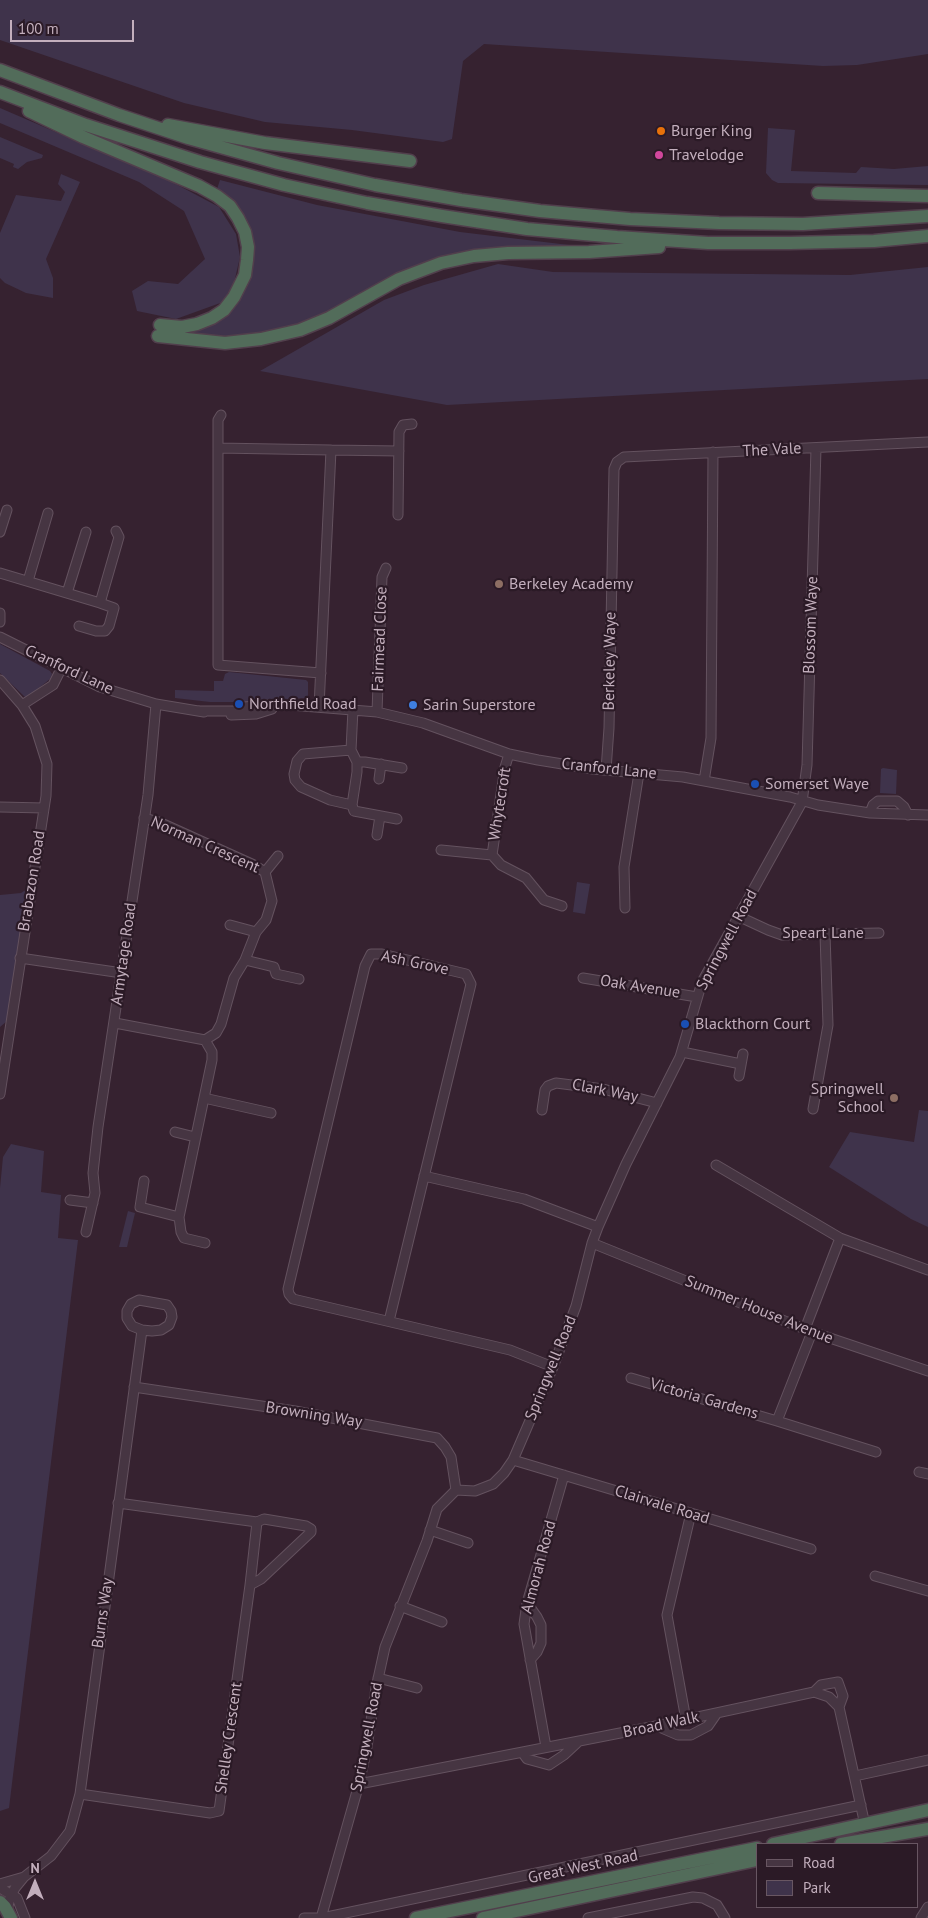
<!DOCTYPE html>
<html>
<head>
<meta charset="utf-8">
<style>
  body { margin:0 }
  #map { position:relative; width:928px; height:1918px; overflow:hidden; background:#362230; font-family:"PT Sans",sans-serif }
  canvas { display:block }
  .legend { position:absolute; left:756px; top:1843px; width:162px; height:65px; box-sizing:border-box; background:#2b1a26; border:1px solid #685662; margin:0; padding:6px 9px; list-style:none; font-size:15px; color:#c3afbd }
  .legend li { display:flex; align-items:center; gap:10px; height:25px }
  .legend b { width:25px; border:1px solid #685662 }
  .north { position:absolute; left:10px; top:1858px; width:50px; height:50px; -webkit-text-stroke:4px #2b1a26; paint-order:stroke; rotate:0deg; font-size:14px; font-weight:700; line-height:20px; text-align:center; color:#c3afbd }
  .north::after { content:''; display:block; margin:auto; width:18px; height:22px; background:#c3afbd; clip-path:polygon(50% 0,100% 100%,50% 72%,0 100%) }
  .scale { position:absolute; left:10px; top:20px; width:124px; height:22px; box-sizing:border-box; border:2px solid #c3afbd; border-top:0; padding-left:6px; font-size:15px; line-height:18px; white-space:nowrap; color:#c3afbd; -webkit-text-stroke:4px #2b1a26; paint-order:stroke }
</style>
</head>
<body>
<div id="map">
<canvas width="928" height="1918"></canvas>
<ul class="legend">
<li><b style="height:6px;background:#463542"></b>Road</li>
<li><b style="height:14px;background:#3f334b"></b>Park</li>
</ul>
<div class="north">N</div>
<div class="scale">100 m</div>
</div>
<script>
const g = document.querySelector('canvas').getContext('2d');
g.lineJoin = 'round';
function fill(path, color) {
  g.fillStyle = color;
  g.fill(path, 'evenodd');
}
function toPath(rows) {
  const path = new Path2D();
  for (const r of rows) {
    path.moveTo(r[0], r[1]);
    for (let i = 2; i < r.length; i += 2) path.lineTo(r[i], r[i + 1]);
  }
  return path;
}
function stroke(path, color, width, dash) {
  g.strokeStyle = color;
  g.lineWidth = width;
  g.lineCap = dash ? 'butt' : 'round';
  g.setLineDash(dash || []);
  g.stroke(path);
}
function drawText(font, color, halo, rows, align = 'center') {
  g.font = font + ' "PT Sans",sans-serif';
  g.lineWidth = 4.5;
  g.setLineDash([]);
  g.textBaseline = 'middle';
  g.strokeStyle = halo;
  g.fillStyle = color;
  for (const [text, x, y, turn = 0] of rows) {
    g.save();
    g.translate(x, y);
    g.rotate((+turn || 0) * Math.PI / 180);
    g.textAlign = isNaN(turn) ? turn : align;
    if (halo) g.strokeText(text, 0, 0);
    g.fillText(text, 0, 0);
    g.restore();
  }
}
fill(toPath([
  [0,0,928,0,928,54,857,65,823,66,484,44,463,61,452,139,443,142,352,130,265,122,184,103,0,40],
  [0,108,172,182,219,207,236,234,240,257,234,283,223,302,176,319,137,311,132,291,148,281,178,284,205,259,184,211,139,182,0,123],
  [768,128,795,130,791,171,856,173,861,167,894,169,928,166,928,185,778,183,772,180,766,173],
  [0,137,43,155,42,158,27,162,18,169,13,167,14,164,0,158],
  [61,174,80,182,46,259,53,278,53,298,26,293,5,283,0,278,0,233,16,195,61,201,65,192,58,184],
  [220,180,317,205,460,232,586,247,475,251,312,320,263,334,216,337,180,336,232,308,239,302,252,267,254,242,240,211,230,198,217,189],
  [498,264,553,272,850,275,928,267,928,379,447,405,260,371,384,300,424,285],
  [0,644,50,671,52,674,50,679,29,696,25,697,0,673],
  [229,672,306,680,308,682,308,696,305,698,246,702,210,702,175,698,175,690,214,691,214,681,223,681,225,674],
  [883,768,897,770,896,794,880,793,881,769],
  [577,882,590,884,585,914,573,912],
  [27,889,7,1021,0,1027,0,895,21,893],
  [919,1110,928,1111,928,1227,911,1219,829,1167,850,1132,914,1142],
  [11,1144,44,1151,41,1192,61,1195,58,1238,78,1240,9,1808,0,1811,0,1188,3,1157],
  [128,1211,135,1213,127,1247,119,1247]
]), '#3f334b');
const minor = toPath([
  [221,415,218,420,218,665,321,673],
  [218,448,331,450],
  [398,515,399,432,403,425,412,424],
  [0,532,7,510],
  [0,573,100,603,119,537,116,531],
  [28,581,48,513],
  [67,593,86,532],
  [0,613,0,622],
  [79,626,96,631,105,631,109,626,114,608,100,603],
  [0,637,100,687,156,704,204,712],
  [0,680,22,705,35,726,47,764,46,796,0,1094],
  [22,705,53,685,61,669],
  [319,707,331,450,399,451],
  [353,709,351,750,357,762,357,772,352,805,354,811,397,819],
  [199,711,237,711,244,707,278,704,377,712,423,723,509,754,538,760,593,769,683,777,790,797,818,805,870,813,928,815],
  [377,712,382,577,386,568],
  [231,715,256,714,272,709],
  [351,750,303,754,297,761,294,774,295,780,301,787,330,800,352,805],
  [509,754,505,767,492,855,501,865,526,878,544,900,562,906],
  [357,762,365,762,402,768],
  [606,770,609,728,614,469,617,462,624,457,928,442],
  [379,779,381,764],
  [704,781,711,738,713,452],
  [0,807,44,808],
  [870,813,873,805,878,801,897,801,904,807,908,815],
  [377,835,380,816],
  [441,850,492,855],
  [265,872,278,856],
  [625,908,624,867,639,773],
  [740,917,768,930,782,935,879,933],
  [230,925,256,932],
  [20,958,122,973],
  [245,960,274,967,276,974,299,979],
  [583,978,697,997],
  [115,1023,205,1040,216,1033,221,1024,234,978,245,960,256,932,266,920,272,901,265,872,252,864,159,822,144,818],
  [682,1052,741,1064],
  [739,1076,743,1054],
  [204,1098,271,1113],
  [813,1109,828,1025,825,934],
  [542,1110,545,1090,548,1086,556,1083,603,1089,657,1103],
  [175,1132,195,1137],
  [716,1165,840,1238,805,1329],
  [424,1176,524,1199,598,1227],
  [144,1181,140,1207,179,1217],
  [70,1200,93,1203],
  [86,1232,95,1193,93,1173,98,1127,148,795,156,704],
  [840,1238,928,1270],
  [205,1243,184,1238,181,1232,179,1217,212,1060,212,1052,205,1040],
  [592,1243,812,1332,928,1371],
  [139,1300,167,1305,171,1311,172,1317,169,1325,161,1330,152,1331,142,1330,132,1326,127,1318,127,1311,131,1304,139,1300],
  [389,1321,471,984,466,974,382,954,371,954,365,966,288,1289,289,1294,293,1299,510,1350,553,1367],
  [631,1378,777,1421,812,1332],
  [134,1387,295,1411,437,1438,445,1447,451,1457,456,1490],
  [777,1421,876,1452],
  [513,1460,811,1549],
  [919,1472,928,1474],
  [430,1530,468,1543],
  [875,1576,928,1591],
  [250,1585,261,1579,311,1532,311,1529,306,1526,264,1519,257,1522],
  [527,1603,537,1617,541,1625,541,1643,537,1652,530,1660],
  [400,1606,442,1622],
  [378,1678,417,1688],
  [814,1692,821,1685,838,1682,843,1696,839,1707],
  [686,1720,667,1615,691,1513],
  [657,1726,678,1735,691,1735,708,1726,717,1713],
  [546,1747,524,1624,527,1603,564,1475],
  [522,1752,527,1759,549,1765,564,1755,578,1742],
  [855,1776,928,1760],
  [359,1784,656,1726,814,1692,829,1697,839,1707,865,1825],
  [80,1794,210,1813,219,1811,250,1585,257,1522,118,1503],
  [0,1884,24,1877],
  [0,1888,17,1898,25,1918],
  [7,1910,10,1898,15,1888,24,1877,51,1856,70,1831,80,1794,142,1330],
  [304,1918,319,1918],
  [321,1918,359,1784,367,1747,376,1688,385,1647,427,1541,437,1509,456,1490,475,1491,493,1484,504,1473,513,1460,553,1367,576,1306,592,1243,598,1227,626,1164,680,1057,702,982,802,802,807,765,816,448],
  [322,1918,861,1805],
  [588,1918,693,1897,703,1898,717,1905,725,1918],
  [921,1918,928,1907]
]);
const highway = toPath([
  [0,70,119,115,188,138,278,163,375,185,461,200,540,211,630,219,719,223,803,224,928,216],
  [0,92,86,125,200,162,284,185,367,203,442,216,527,229,617,237,708,243,790,243,874,241,928,236],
  [29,111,83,137,199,186,217,196,230,206,238,218,245,232,248,247,247,260,245,275,234,297,224,310,212,318,197,324,182,327,160,325],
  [168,125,265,143,410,161],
  [818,193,928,196],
  [158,336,225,343,261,339,300,330,329,318,399,279,441,263,474,256,508,253,589,252,659,247],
  [773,1844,928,1810],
  [841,1844,928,1829],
  [0,1902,5,1907,11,1918],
  [416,1918,757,1848],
  [483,1918,757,1860]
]);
stroke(minor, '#64525f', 11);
stroke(highway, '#513f4c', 15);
stroke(minor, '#463542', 9);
stroke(highway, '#526c5a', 12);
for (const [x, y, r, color] of [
  [661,131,5,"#e8710a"],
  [659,155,5,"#d1479c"],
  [499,584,5,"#8d6e63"],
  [239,704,5,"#1a4fb4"],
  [413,705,5,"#3f7fe0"],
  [755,784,5,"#1a4fb4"],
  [685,1024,5,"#1a4fb4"],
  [894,1098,5,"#8d6e63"]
]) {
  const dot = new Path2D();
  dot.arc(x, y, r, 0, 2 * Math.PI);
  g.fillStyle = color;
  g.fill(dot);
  stroke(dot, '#2b1a26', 2);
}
drawText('16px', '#c3afbd', '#2b1a26', [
  ["Burger King",671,131],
  ["Travelodge",669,155],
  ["Berkeley Academy",509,584],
  ["Northfield Road",249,704],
  ["Sarin Superstore",423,705],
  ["Somerset Waye",765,784],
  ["Blackthorn Court",695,1024],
  ["Springwell",884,1089,"right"],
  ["School",884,1107,"right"]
], 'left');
drawText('16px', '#c3afbd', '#2b1a26', [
  ["The Vale",772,450,-3],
  ["Blossom Waye",811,625,-88],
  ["Fairmead Close",380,639,-88],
  ["Berkeley Waye",610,661,-89],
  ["Cranford Lane",69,670,25],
  ["Cranford Lane",609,769,6],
  ["Whytecroft",500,804,-81],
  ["Norman Crescent",205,845,24],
  ["Brabazon Road",32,881,-81],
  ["Speart Lane",823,933],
  ["Springwell Road",727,940,-62],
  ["Armytage Road",124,954,-82],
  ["Ash Grove",415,963,12],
  ["Oak Avenue",640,987,9],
  ["Clark Way",605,1091,11],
  ["Summer House Avenue",759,1310,22],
  ["Springwell Road",551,1368,-68],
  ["Victoria Gardens",704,1399,16],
  ["Browning Way",314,1415,9],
  ["Clairvale Road",662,1505,17],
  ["Almorah Road",539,1567,-75],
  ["Burns Way",103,1613,-82],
  ["Broad Walk",661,1725,-12],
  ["Springwell Road",367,1737,-79],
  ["Shelley Crescent",229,1738,-82],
  ["Great West Road",583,1867,-12]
]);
</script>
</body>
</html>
